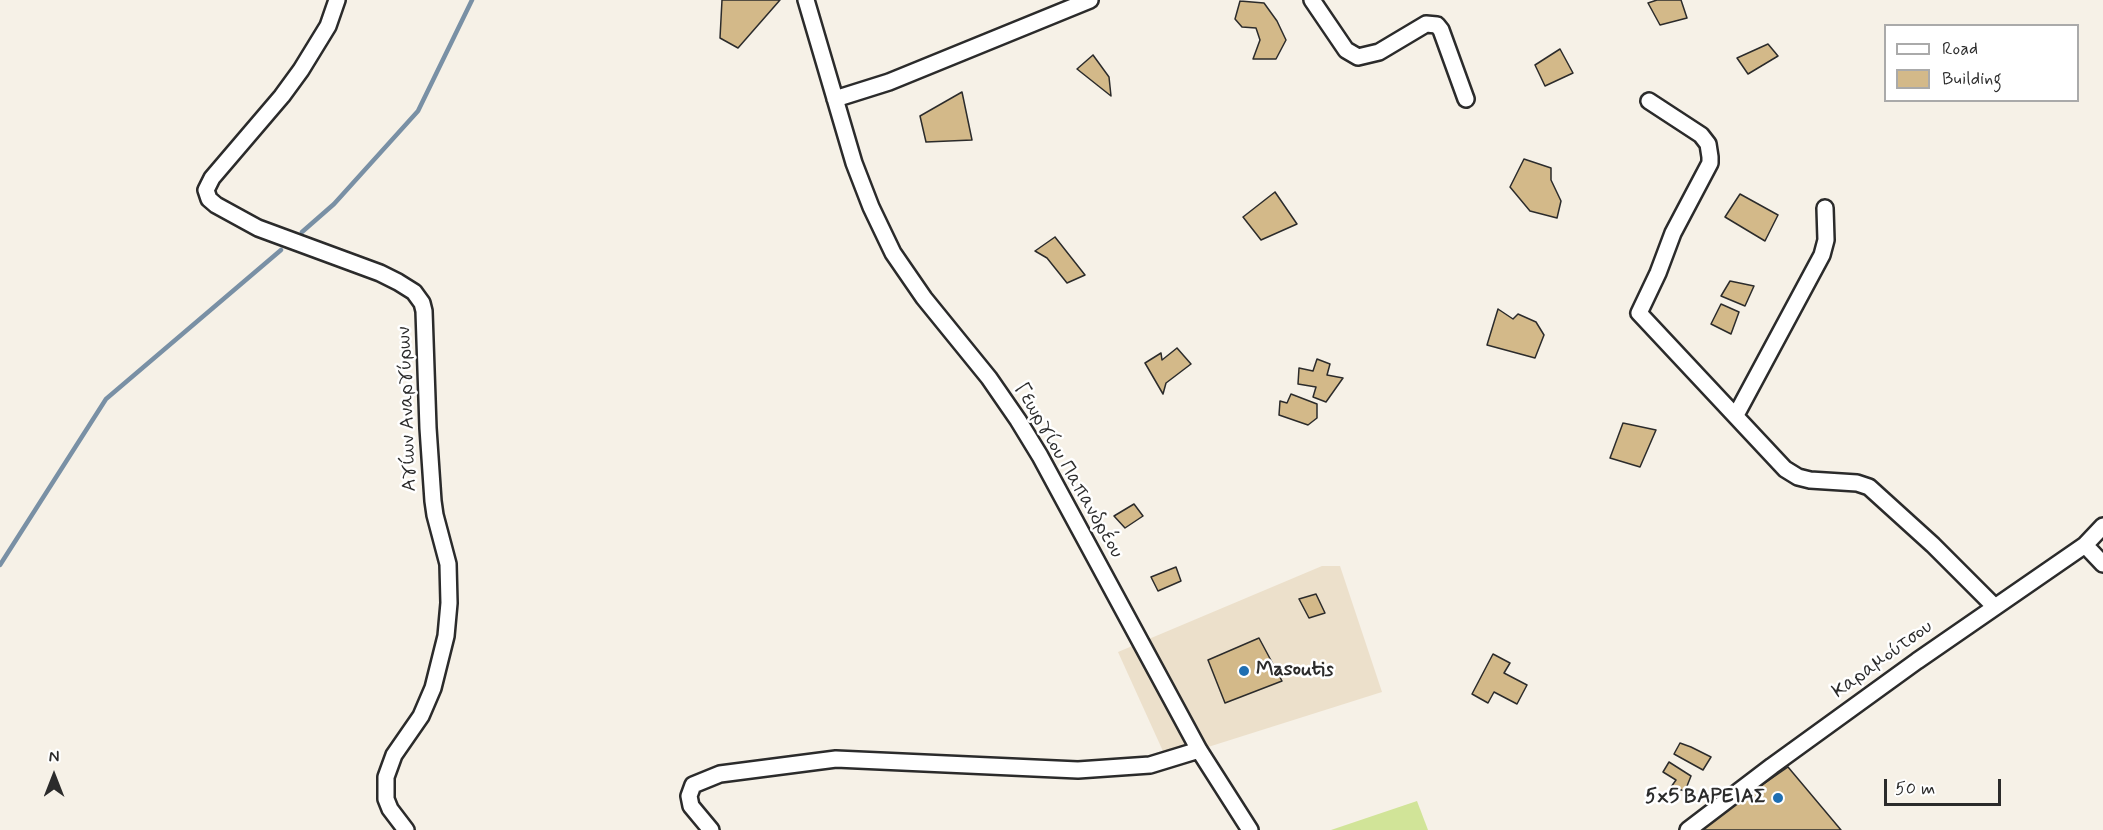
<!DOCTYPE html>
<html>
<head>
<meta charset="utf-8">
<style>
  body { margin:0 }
  #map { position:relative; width:2103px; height:830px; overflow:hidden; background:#f6f1e7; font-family:Mynerve,sans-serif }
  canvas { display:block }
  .legend { position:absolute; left:1884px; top:24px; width:195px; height:78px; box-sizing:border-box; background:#fff; border:2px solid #aaa; margin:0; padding:8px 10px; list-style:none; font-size:18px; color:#2b2b2b }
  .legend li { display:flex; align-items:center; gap:12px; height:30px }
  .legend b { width:30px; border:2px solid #aaa }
  .north { position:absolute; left:24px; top:746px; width:60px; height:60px; -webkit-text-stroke:4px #fff; paint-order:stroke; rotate:0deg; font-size:16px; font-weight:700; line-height:24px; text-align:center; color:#2b2b2b }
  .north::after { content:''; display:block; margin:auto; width:21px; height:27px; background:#2b2b2b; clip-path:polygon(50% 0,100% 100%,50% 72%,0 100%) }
  .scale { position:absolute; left:1884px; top:779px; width:117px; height:27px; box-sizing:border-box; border:3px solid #2b2b2b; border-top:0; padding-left:8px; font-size:18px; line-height:21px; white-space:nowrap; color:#2b2b2b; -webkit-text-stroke:4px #fff; paint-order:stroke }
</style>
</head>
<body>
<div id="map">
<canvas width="2103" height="830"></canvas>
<ul class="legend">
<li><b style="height:8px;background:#fff"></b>Road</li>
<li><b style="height:16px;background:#d3b989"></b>Building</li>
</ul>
<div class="north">N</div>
<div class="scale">50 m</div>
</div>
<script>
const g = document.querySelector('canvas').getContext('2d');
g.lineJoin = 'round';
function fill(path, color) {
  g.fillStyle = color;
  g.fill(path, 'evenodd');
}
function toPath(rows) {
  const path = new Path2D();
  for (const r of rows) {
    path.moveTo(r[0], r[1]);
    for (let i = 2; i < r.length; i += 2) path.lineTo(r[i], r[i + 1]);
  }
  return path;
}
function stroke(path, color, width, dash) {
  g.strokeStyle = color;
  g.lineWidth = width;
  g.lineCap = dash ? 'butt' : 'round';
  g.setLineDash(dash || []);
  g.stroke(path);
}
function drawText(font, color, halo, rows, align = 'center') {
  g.font = font + ' Mynerve,sans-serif';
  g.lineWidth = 5;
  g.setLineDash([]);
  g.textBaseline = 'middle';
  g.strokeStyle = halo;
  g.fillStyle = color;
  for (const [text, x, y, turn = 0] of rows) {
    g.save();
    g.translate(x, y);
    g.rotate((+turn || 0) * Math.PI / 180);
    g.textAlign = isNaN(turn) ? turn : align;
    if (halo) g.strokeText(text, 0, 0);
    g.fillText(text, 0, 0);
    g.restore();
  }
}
fill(toPath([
  [1322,566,1340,566,1382,692,1167,760,1118,652]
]), '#ece0cb');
fill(toPath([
  [1417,801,1428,830,1331,830]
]), '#d1e498');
stroke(toPath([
  [302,232,334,204,418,111,472,0],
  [0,565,106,399,281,250]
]), '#7990a5', 4.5);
const building = toPath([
  [722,0,780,0,738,48,720,38,722,0],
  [1657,0,1681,0,1687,18,1660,25,1648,3,1657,0],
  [1240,1,1264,3,1277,21,1286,40,1276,59,1253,59,1260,40,1256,28,1242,27,1235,19,1240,1],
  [1768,44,1778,56,1748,74,1737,58,1768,44],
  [1560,49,1573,73,1545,86,1535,65,1560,49],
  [1093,55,1109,77,1111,96,1077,69,1093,55],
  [962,92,972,140,926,142,920,116,962,92],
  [1524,159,1551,168,1551,180,1561,201,1557,218,1530,211,1510,187,1524,159],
  [1275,192,1297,224,1261,240,1243,217,1275,192],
  [1740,194,1778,215,1765,241,1725,217,1740,194],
  [1055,237,1085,275,1067,283,1047,258,1035,251,1055,237],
  [1730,281,1754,286,1745,306,1721,296,1730,281],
  [1721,304,1739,312,1731,334,1711,324,1721,304],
  [1498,309,1513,319,1518,314,1536,322,1544,335,1535,358,1487,345,1498,309],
  [1177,348,1191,364,1166,383,1163,394,1145,363,1161,353,1162,360,1177,348],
  [1317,359,1330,364,1327,375,1343,378,1326,402,1313,397,1316,387,1298,384,1299,368,1313,371,1317,359],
  [1291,394,1317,404,1317,418,1308,425,1279,415,1280,401,1287,403,1291,394],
  [1623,423,1656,430,1640,467,1610,458,1623,423],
  [1134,504,1143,516,1125,528,1114,516,1134,504],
  [1176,567,1181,581,1158,591,1151,577,1176,567],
  [1316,594,1325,613,1309,618,1299,599,1316,594],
  [1259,638,1282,681,1225,703,1208,660,1259,638],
  [1493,654,1510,663,1504,673,1527,685,1517,704,1494,692,1488,703,1472,694,1493,654],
  [1680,743,1691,747,1711,757,1703,770,1674,754,1680,743],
  [1669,762,1691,776,1685,791,1671,787,1676,780,1663,772,1669,762],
  [1788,767,1841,830,1697,830,1788,767]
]);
fill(building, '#d3b989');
stroke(building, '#2b2b2b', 1.5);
const minor = toPath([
  [337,0,328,26,301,70,282,96,212,178,206,190,209,199,216,205,258,228,380,273,398,282,414,292,422,303,424,311,428,428,433,501,435,515,448,564,449,603,446,636,433,688,421,716,394,755,386,777,386,799,390,809,406,830],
  [806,0,854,163,871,207,893,253,924,298,989,378,1018,420,1040,456,1199,750,1250,830],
  [1312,0,1346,50,1358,57,1379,52,1426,24,1437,25,1441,30,1466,99],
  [835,99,889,82,1090,0],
  [1649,101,1701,135,1708,144,1710,157,1710,163,1673,233,1658,273,1639,313,1785,469,1798,477,1810,480,1857,483,1869,487,1933,545,1995,607],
  [1736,415,1822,255,1826,240,1825,208],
  [2085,545,2103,564],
  [711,830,691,806,689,796,693,785,720,774,836,759,1078,770,1150,765,1199,750],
  [1688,830,1772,766,1917,661,2085,545,2103,526]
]);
stroke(minor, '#2b2b2b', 20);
stroke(minor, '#fff', 15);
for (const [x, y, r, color] of [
  [1244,671,6,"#1f6fb2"],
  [1778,798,6,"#1f6fb2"]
]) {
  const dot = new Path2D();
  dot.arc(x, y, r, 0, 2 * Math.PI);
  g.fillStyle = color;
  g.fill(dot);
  stroke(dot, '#fff', 2);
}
drawText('20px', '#2b2b2b', '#fff', [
  ["Αγίων Αναργύρων",408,409,-92],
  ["Γεωργίου Παπανδρέου",1068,471,60],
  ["Καραμούτσου",1883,660,-36]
]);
drawText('bold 20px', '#2b2b2b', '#fff', [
  ["Masoutis",1256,671],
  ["5x5 ΒΑΡΕΙΑΣ",1766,798,"right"]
], 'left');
</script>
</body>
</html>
